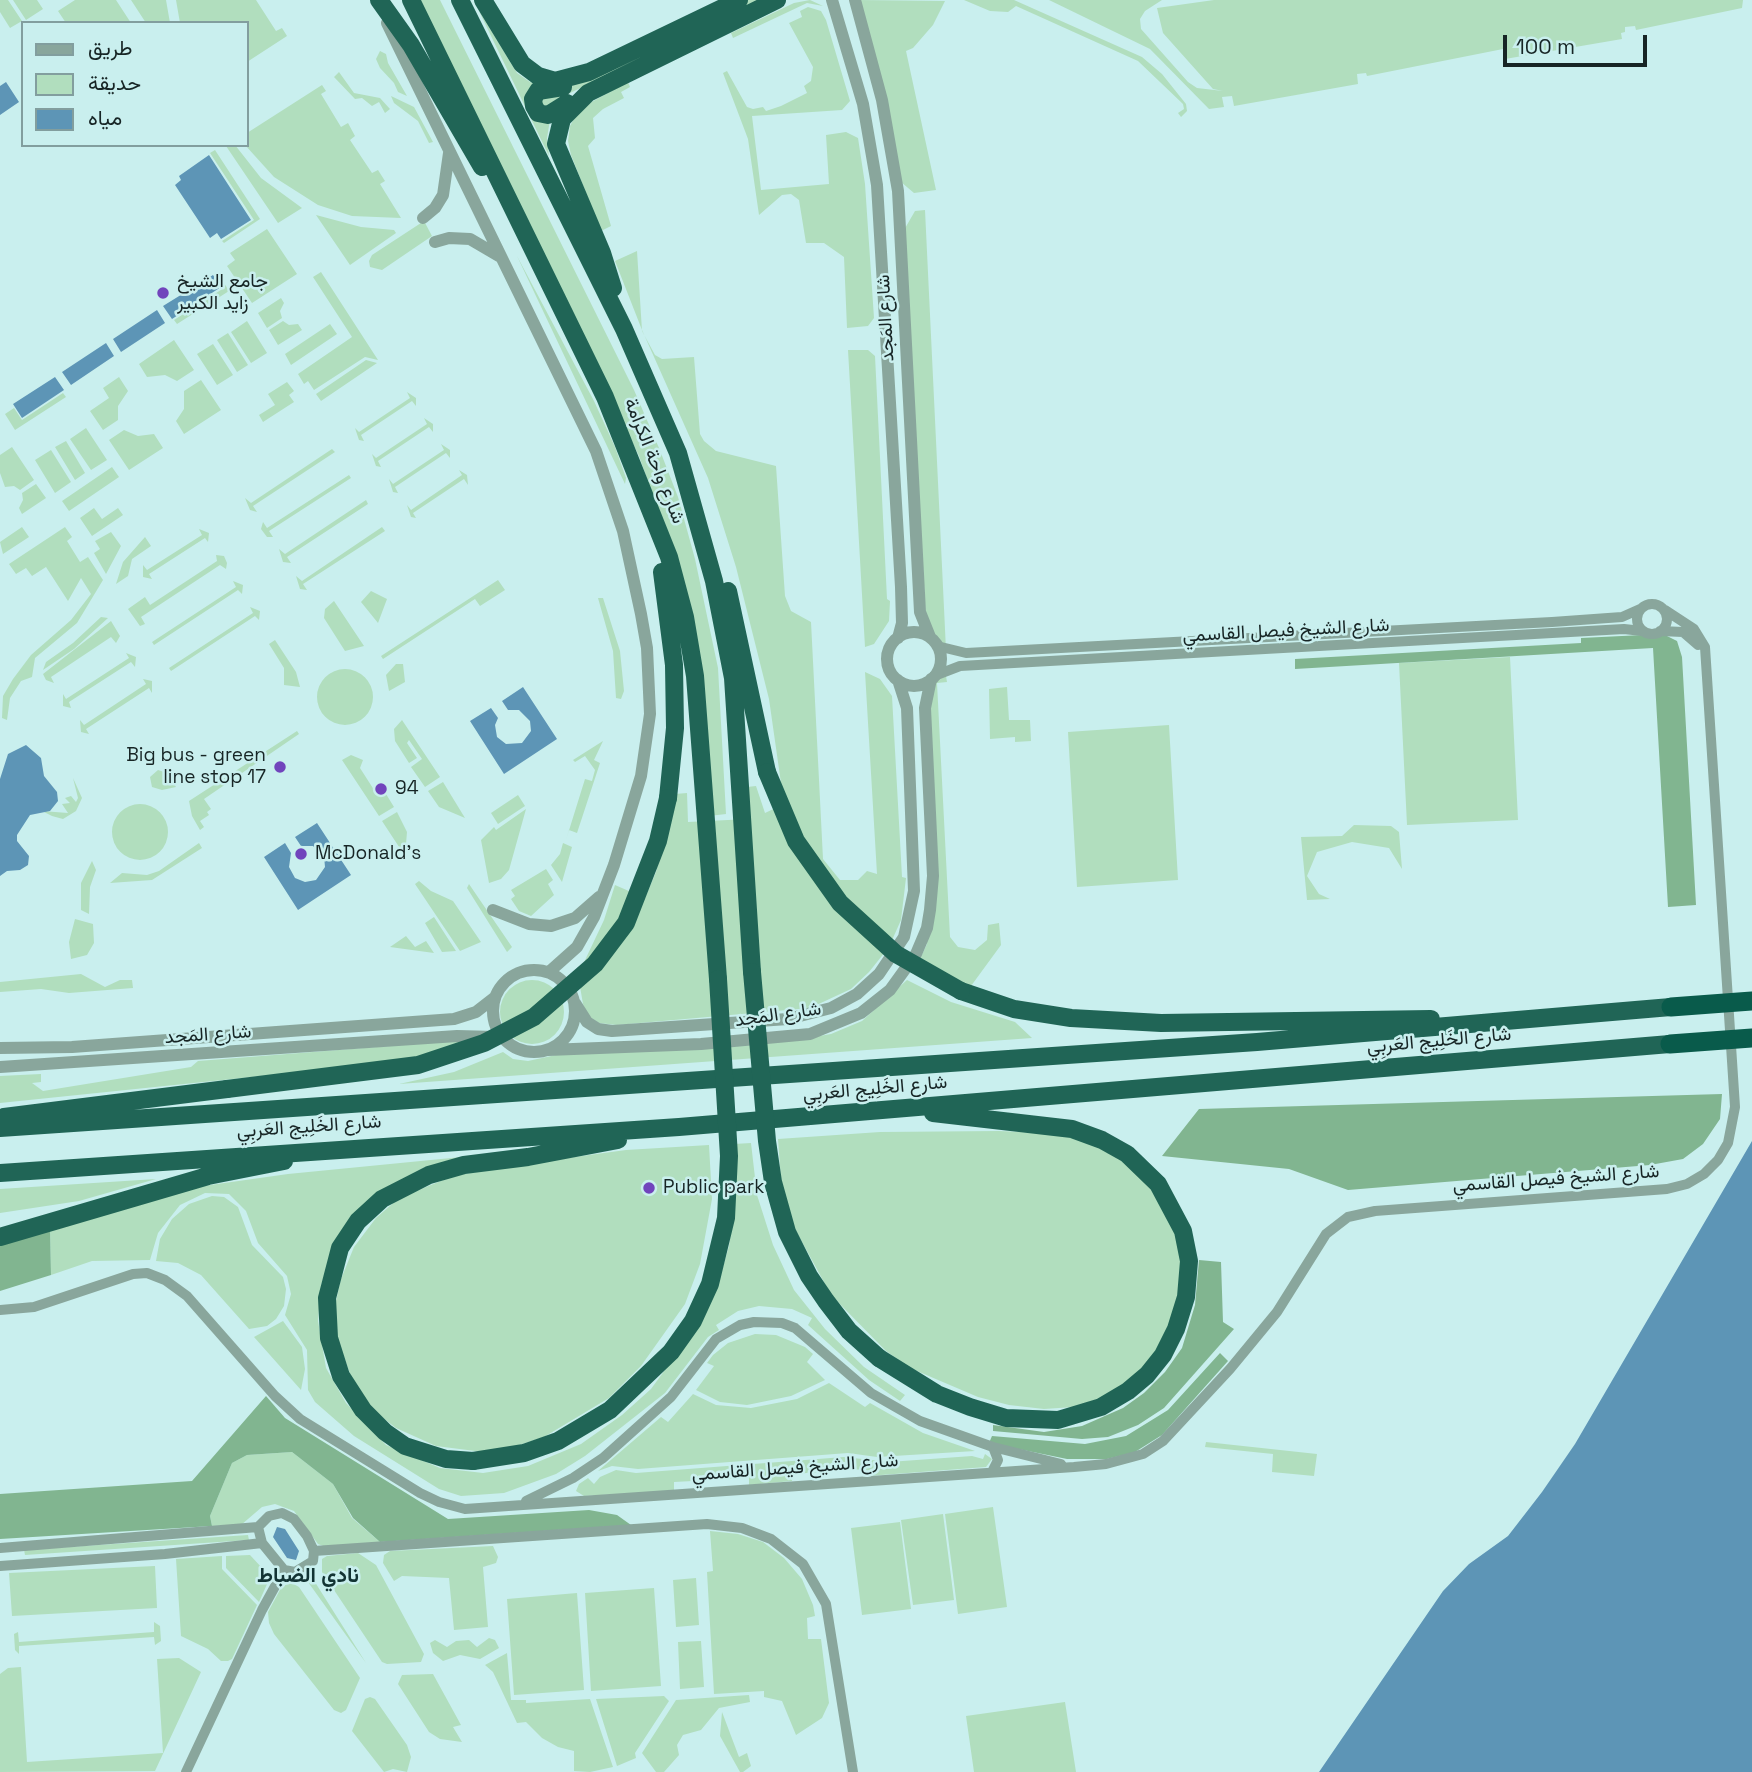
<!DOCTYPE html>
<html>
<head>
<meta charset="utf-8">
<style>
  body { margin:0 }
  #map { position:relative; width:1752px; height:1772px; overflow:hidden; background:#c9efee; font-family:"Space Grotesk",Vazirmatn,sans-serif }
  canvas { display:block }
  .legend { position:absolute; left:21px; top:21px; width:228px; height:126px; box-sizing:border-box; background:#c9efee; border:2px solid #829e9e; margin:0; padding:9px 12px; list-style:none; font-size:21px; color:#172525 }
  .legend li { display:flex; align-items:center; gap:14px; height:35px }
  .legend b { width:35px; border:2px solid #829e9e }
  .scale { position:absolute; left:1503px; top:35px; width:144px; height:32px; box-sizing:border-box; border:4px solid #172525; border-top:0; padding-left:9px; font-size:21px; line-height:24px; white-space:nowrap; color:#172525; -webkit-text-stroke:5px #c9efee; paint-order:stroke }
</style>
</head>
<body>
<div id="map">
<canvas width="1752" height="1772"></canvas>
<ul class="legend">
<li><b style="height:9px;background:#89a69c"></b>طريق</li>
<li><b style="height:19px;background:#b1debe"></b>حديقة</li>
<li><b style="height:19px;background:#5d95b6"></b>مياه</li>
</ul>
<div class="scale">100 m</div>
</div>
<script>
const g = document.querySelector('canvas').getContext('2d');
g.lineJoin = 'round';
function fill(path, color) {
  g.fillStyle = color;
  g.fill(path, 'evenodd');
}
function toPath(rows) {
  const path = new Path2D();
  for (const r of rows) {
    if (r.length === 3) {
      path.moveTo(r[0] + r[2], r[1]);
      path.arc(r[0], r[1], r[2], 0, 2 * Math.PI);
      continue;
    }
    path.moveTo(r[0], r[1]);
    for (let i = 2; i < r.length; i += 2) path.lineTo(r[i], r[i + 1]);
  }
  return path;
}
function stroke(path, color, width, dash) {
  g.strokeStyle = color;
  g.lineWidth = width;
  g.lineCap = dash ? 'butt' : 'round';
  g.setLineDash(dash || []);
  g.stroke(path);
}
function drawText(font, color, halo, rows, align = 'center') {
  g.font = font + ' "Space Grotesk",Vazirmatn,sans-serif';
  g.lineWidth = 5;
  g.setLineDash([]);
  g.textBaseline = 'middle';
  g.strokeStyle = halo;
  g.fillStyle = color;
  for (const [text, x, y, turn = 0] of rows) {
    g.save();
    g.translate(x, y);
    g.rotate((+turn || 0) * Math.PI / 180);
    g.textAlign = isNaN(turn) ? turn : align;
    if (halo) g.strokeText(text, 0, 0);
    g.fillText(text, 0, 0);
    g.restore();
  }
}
fill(toPath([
  [0,0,8,0,22,21,10,28,0,12],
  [13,0,37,0,43,9,26,20],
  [75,0,116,0,131,23,66,23,58,11],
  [131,0,166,0,170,23,146,23],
  [176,0,256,0,276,31,282,28,287,36,247,62,247,23,180,23],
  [417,0,440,0,634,390,659,448,678,497,695,559,718,668,726,814,709,816,696,673,656,504,639,456],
  [745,0,763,0,568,94,550,120,547,138,549,156,478,9,517,73,530,82,550,88],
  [810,0,823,6,807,3,733,38,731,33,794,3],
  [858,0,945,1,933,25,913,48,906,51,936,190,914,193,901,182],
  [964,0,1014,0,1142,57,1162,74,1186,104,1187,111,1181,117,1178,113,1184,109,1183,104,1138,61,1016,6,1008,12,990,11],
  [1049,0,1162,0,1145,11,1140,19,1141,29,1188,82,1197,88,1223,91,1213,89,1163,33,1157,8,1214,0,1743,0,1742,8,1636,30,1635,26,1625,27,1625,32,1621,33,1622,39,1505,59,1503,49,1367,76,1366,73,1357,74,1358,84,1234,106,1232,96,1222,97,1224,107,1209,109,1150,49],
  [808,7,821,11,826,20,850,101,842,110,752,116,761,190,829,184,826,135,846,132,858,138,865,184,874,318,868,326,847,328,844,257,824,243,806,243,799,200,791,194,782,195,759,215,748,139,723,73,727,71,747,107,753,109,763,107,766,111,781,106,807,93,804,86,811,81,813,67,789,23,802,17,800,11],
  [380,51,386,54,388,63,407,96,398,92,394,83,380,68,376,59],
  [339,72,354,93,380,98,390,109,385,113,379,102,372,106,362,98,355,99,334,77],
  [628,82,630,87,621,92,624,98,603,109,593,118,595,138,588,146,611,226,601,231,571,155,568,141,570,126,577,113,586,105],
  [322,85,326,91,321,94,341,127,348,123,355,136,350,140,372,173,378,170,385,181,380,184,401,218,352,216,318,205,274,177,245,145,247,133],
  [391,96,414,107,433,142,429,143,418,121,394,103],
  [235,145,261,178,302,208,278,223,226,146],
  [215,150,260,219,224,243,222,241,254,220,210,153],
  [925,210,946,650,938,650,927,638,904,230,915,211],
  [316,215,361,227,394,230,396,233,350,265],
  [424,221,432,236,382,270,370,267,369,261,372,255],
  [267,229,297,274,252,303,227,266,235,260,230,253],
  [637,251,642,331,655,355,662,359,694,357,700,434,704,441,716,451,776,466,785,596,791,611,811,622,823,859,840,880,858,880,867,871,877,874,865,672,880,679,892,696,902,877,906,878,901,920,889,947,869,972,851,989,810,1008,617,1025,599,1023,588,1016,583,1004,578,975,604,920,615,885,645,898,656,872,675,794,687,793,688,822,748,819,747,787,756,786,765,813,784,804,769,699,736,567,708,478,642,330,615,261],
  [517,256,594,401,615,447,626,478,625,484],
  [217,272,229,291,177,324,174,320,224,288,215,274],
  [321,272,378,360,365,357,314,390,308,381,304,384,298,374,352,337,313,277],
  [281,298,284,303,280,311,282,318,267,328,258,313],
  [247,321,267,353,251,363,231,332],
  [283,321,289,325,298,324,302,330,278,345,269,330],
  [330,324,337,334,291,365,285,354],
  [228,333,248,365,237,372,217,340],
  [174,340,194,370,177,381,165,375,147,377,139,364],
  [213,344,233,375,217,385,197,354],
  [848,350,868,350,875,356,887,599,890,601,889,621,874,644,865,647],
  [366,360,377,363,321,401,316,394],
  [119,377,128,391,118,406,118,420,103,430,90,411,109,398,103,388],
  [201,380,221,410,184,434,176,421,184,409,184,391],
  [287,382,294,391,289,395,294,402,263,422,259,415,275,405,268,394],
  [407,392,416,398,416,406,412,401,361,435,364,441,359,440,355,428,359,432,410,398],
  [63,393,66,397,15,430,5,414,14,408,22,420],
  [424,418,433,424,433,432,429,427,378,461,381,467,376,466,372,454,376,458,427,424],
  [86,428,107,460,91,470,70,439],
  [124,430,138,436,154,434,163,448,129,470,109,440],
  [66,441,85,473,75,480,55,447],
  [441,444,450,450,450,458,446,453,395,487,398,493,393,492,389,479,393,484,444,450],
  [12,447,34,480,20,490,14,486,5,487,0,473,0,455],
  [332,449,335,452,253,506,257,512,250,510,245,498,251,503],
  [51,450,71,482,55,493,35,460],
  [112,467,119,477,69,511,62,501],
  [459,470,467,475,468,485,464,479,413,513,416,518,411,517,407,505,411,510,462,475],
  [349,475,351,478,269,531,273,537,267,537,261,529,263,522,267,528],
  [36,484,46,498,22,514,19,508,23,500,22,493],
  [366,500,368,504,287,557,291,563,283,562,279,549,285,554],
  [94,508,102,519,118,508,123,515,92,536,80,518],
  [22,527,29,537,3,554,0,542],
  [65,527,72,537,67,541,80,562,88,557,103,580,77,623,35,658,32,677,21,681,10,698,7,720,2,718,3,696,13,679,31,655,71,620,91,594,81,578,68,601,46,567,32,576,26,568,16,574,9,564],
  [382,527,385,531,303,584,307,590,300,589,296,576,302,581],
  [199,529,209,533,208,542,205,538,149,574,152,579,143,577,143,565,147,570,202,535],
  [111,532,121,546,106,574,94,553,100,549,95,541],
  [145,537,151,546,132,559,128,576,116,584,123,562],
  [216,555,224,556,227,563,226,569,220,565,141,617,145,624,140,626,128,609,145,597,150,605,217,561],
  [498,580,505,590,480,606,475,599,383,659,381,656],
  [233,581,243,585,242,594,238,590,154,645,152,642,236,587],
  [371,591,387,599,378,623,361,602],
  [598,598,603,598,620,651,624,691,621,699,616,698,613,651],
  [334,601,364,646,345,651,324,618,325,609],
  [250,607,260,611,259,620,255,616,171,671,169,668,253,613],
  [101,617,108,618,74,649,43,670,46,662,73,643],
  [111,621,120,636,116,643,111,637,51,677,54,683,46,680,43,674],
  [275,640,296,672,300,687,284,685,284,668,269,644],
  [126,653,136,657,135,667,131,662,69,702,71,708,63,706,63,694,66,699,129,658],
  [1510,657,1518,820,1407,825,1399,663],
  [396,664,403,664,405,682,389,691,386,675],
  [345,697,28],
  [946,676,947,682,937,683,950,937,958,947,975,950,987,940,988,925,999,923,1001,945,971,986,918,963,927,944,928,703,935,679],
  [143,679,152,681,152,693,149,688,86,729,89,734,81,732,80,720,84,725,146,684],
  [1007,687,1009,720,1030,720,1031,741,1015,742,1015,737,990,739,989,689],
  [402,720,440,777,425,787,411,767,422,759,409,740,407,743,417,758,409,763,395,741,394,729],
  [1169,725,1178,880,1077,887,1068,732],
  [297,731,299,734,204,799,211,809,207,812,209,815,200,821,204,827,200,830,192,816,189,801],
  [603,741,594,760,600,763,577,833,569,830,566,840,585,779,592,781,595,770,585,756,575,762,573,760],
  [351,755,363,760,360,768,376,793,386,794,394,807,379,816,342,760],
  [158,770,167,773,176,787,162,790,152,787,150,777],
  [73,778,82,798,76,811,63,819,52,816,42,811,68,813,62,804,70,803,65,798,71,796,76,802,78,798],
  [443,782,465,818,439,807,428,791],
  [518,795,525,806,498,824,491,813],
  [140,832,28],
  [526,809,509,870,501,879,489,883,481,840,494,827,496,830],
  [397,812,407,832,405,856,382,821],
  [1354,825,1391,826,1399,832,1402,869,1389,848,1352,842,1317,852,1307,876,1319,894,1330,899,1307,900,1301,837,1342,836],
  [199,843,202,848,152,880,110,883,122,873,147,875,159,871],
  [563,843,572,847,562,882,551,865,560,854],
  [92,861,96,870,90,887,89,914,81,910,81,883],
  [546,869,553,880,548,884,554,895,531,916,519,911,511,899,515,896,511,890],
  [419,881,431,891,453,901,481,942,460,951,415,884],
  [469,884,512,947,507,952,467,888],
  [434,917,456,951,442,952,425,923],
  [75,919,93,924,94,943,87,955,71,959,69,942],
  [406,936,415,947,426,941,434,953,390,947],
  [81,974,105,987,120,980,132,980,133,988,69,993,41,989,0,992,0,982],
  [532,1012,32],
  [907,980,951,1002,1015,1022,1032,1038,399,1084,454,1072,503,1052,513,1059,528,1061,556,1055,790,1041,831,1034,862,1021],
  [453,1041,472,1043,407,1061,0,1103,0,1076,41,1074,41,1082,32,1083,43,1091,191,1067,198,1061],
  [999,1131,1066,1134,1105,1145,1157,1184,1180,1235,1181,1302,1157,1354,1123,1386,1098,1399,1074,1407,1044,1409,1009,1405,978,1397,910,1368,886,1351,831,1295,795,1229,781,1181,778,1139,880,1132],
  [751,1143,757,1195,773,1245,794,1290,825,1329,864,1367,905,1395,900,1401,869,1380,808,1325,812,1318,792,1309,759,1306,738,1311,716,1325,719,1330,708,1337,665,1393,585,1456,556,1474,504,1493,461,1496,439,1489,354,1436,315,1402,308,1390,307,1350,285,1315,291,1294,287,1276,258,1243,246,1211,229,1194,205,1193,180,1205,158,1233,150,1260,92,1261,51,1275,50,1229,189,1188,288,1174,584,1145,436,1166,334,1246,321,1285,318,1321,326,1368,346,1403,386,1445,440,1468,483,1473,528,1466,581,1444,622,1415,651,1389,697,1326,719,1281,729,1246,733,1215,734,1144],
  [709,1145,712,1199,700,1264,685,1304,641,1366,609,1398,544,1437,513,1447,483,1452,436,1446,396,1428,374,1411,353,1382,336,1335,335,1305,341,1279,354,1247,376,1218,399,1198,453,1176,515,1165,626,1150],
  [156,1179,79,1201,0,1213,0,1189],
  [212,1196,224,1197,238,1207,252,1245,283,1277,286,1289,284,1306,276,1319,267,1326,249,1329,201,1275,178,1263,156,1261,160,1239,172,1219,189,1204],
  [283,1321,302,1347,305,1369,301,1390,254,1337],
  [755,1334,776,1335,805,1347,813,1354,807,1362,825,1380,791,1396,747,1405,720,1402,696,1390,714,1366,707,1363,713,1355,728,1343],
  [829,1383,865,1407,870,1403,923,1433,975,1451,877,1457,848,1453,638,1469,612,1466,598,1471,661,1417,668,1422,693,1394,716,1405,751,1408,797,1399],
  [1206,1442,1317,1454,1314,1476,1272,1472,1273,1454,1205,1447],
  [292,1452,333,1484,352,1518,380,1542,326,1547,318,1544,294,1511,275,1504,262,1507,241,1525,212,1526,210,1516,232,1463,247,1455],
  [985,1454,992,1459,986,1467,868,1476,866,1469,792,1474,792,1481,749,1485,749,1478,674,1482,674,1491,584,1496,576,1491,579,1484,588,1478,594,1484,600,1477,616,1470,636,1473,844,1457,889,1462,972,1456,983,1459],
  [993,1507,1007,1607,958,1614,945,1514],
  [943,1514,954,1600,913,1605,901,1520],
  [900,1522,911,1609,862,1615,851,1528],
  [710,1531,738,1534,763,1542,784,1558,802,1579,813,1605,815,1616,807,1618,808,1639,821,1639,829,1703,822,1718,796,1735,782,1701,764,1697,764,1691,714,1694,707,1572,713,1571],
  [248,1535,249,1540,25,1555,24,1550],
  [493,1546,498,1557,496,1563,483,1567,488,1627,454,1630,449,1578,402,1576,394,1581,383,1563,384,1555,390,1551],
  [358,1553,376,1565,424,1654,421,1662,387,1664,382,1662,322,1572,322,1559,327,1556],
  [250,1555,263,1569,268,1582,259,1602,226,1568,226,1556],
  [222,1556,222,1569,257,1605,232,1659,228,1661,221,1661,208,1649,181,1636,176,1559],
  [155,1566,157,1608,12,1616,9,1573],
  [696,1578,699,1625,676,1627,673,1580],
  [309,1579,313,1579,366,1663,308,1582],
  [290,1582,299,1587,360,1678,346,1710,341,1713,334,1710,274,1634,269,1623,268,1612,281,1588],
  [654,1588,661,1686,591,1691,585,1593],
  [577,1593,584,1690,514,1695,507,1599],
  [154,1622,160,1626,161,1641,155,1645,154,1637,19,1646,19,1654,15,1650,14,1634,18,1632,19,1642,154,1632],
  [489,1638,495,1640,499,1648,480,1659,460,1655,443,1661,433,1653,430,1643,435,1640,447,1647,456,1641,469,1640,477,1647],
  [701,1641,704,1687,680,1689,678,1642],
  [507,1653,511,1700,526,1700,526,1703,590,1699,613,1767,590,1772,574,1771,574,1751,558,1747,542,1738,526,1722,517,1723,493,1672,485,1665],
  [179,1658,201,1672,155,1771,0,1772,0,1674,8,1668,21,1667,27,1762,163,1753,157,1659],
  [433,1674,461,1725,453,1727,462,1742,440,1739,429,1732,398,1684,402,1675],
  [749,1695,750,1702,719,1708,701,1730,683,1735,677,1745,679,1755,664,1772,656,1772,642,1753,676,1700],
  [664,1696,669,1701,635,1753,636,1758,617,1766,596,1699],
  [370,1697,375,1699,407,1745,411,1757,407,1772,393,1769,384,1772,352,1731,365,1699],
  [1065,1702,1076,1772,974,1772,966,1716],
  [722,1712,739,1757,747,1753,751,1766,743,1772,740,1772,720,1736]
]), '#b1debe');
fill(toPath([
  [1663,634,1677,641,1682,657,1696,905,1668,907,1653,648,1295,669,1295,659,1581,643,1581,638],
  [1722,1094,1720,1119,1703,1144,1683,1159,1650,1165,1348,1190,1289,1169,1162,1156,1199,1109],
  [50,1229,51,1275,0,1291,0,1245],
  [1199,1260,1221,1262,1223,1322,1234,1329,1164,1408,1138,1425,1108,1437,1082,1439,993,1431,993,1425,1044,1432,1082,1426,1123,1408,1144,1393,1165,1372,1182,1348,1195,1305],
  [1220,1353,1228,1361,1162,1435,1135,1452,1107,1459,1067,1459,989,1443,992,1436,1085,1444,1126,1436,1168,1410],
  [266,1396,285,1418,448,1519,589,1510,617,1515,631,1525,380,1542,353,1518,333,1484,292,1452,247,1455,232,1463,210,1516,212,1526,0,1539,0,1494,192,1481]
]), '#81b590');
fill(toPath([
  [6,82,19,102,0,115,0,86],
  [209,155,251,220,221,239,217,233,210,238,175,185,181,180,179,176],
  [213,275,221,287,172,319,163,306],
  [157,310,165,323,121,352,113,339],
  [106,343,114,356,71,385,62,372],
  [55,377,64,390,22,418,13,404],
  [523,687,557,739,504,774,470,721,491,708,498,718,495,725,497,737,506,744,522,743,531,731,530,721,519,710,508,710,502,701],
  [26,745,41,758,44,776,57,792,58,801,50,811,30,815,17,835,17,841,29,856,28,865,20,870,7,871,0,876,0,779,8,754],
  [317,823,351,875,298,910,264,857,285,843,291,853,289,867,295,878,305,882,316,880,325,867,324,856,313,846,301,846,295,837],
  [1752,1141,1752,1772,1319,1772,1443,1591,1469,1564,1508,1536,1542,1492,1575,1444],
  [277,1527,285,1529,299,1551,296,1560,287,1558,273,1537]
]), '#5d95b6');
stroke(toPath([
  [1652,619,15],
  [1660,631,1683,632,1698,645],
  [937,646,966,653,1552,622,1622,617,1640,609],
  [934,676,960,666,1624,629,1642,631],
  [0,1310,34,1307,133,1274,147,1273,165,1280,187,1296,275,1396,300,1419,420,1493,439,1502,465,1509,1074,1467,1106,1464,1143,1454,1163,1441,1230,1369,1277,1312,1326,1234,1348,1217,1375,1211,1667,1189,1687,1184,1704,1174,1718,1160,1728,1143,1735,1107,1705,647,1694,629,1665,610],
  [992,1472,998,1460,993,1447],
  [526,1501,573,1478,603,1458,671,1397,716,1339,740,1325,754,1322,782,1323,795,1328,871,1393,920,1421,993,1447,1061,1464],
  [0,1548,258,1527,269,1516,282,1513,294,1519,307,1536,314,1551,313,1561,295,1572,284,1570,262,1543,258,1527],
  [314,1551,707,1524,742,1528,771,1539,803,1564,826,1604,853,1772],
  [0,1566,165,1554,262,1543],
  [186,1772,262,1610,284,1570]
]), '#89a69c', 10);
stroke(toPath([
  [832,0,863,104,877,185,901,587,902,623,898,638],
  [855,0,882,100,898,191,920,612,930,637],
  [387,23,596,451,623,531,641,614,647,648,650,714,641,776,614,865,594,917,577,947,549,972],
  [423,218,435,208,443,195,449,153],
  [435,242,449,238,470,239,499,256],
  [914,659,27],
  [493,910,529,924,551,926,575,918,599,897],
  [534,1011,41],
  [575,1003,587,1022,598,1029,612,1031,788,1019,831,1008,857,994,879,974,904,937,914,891,907,708,898,680],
  [0,1048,72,1047,454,1019,476,1012,494,998],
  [548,1050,701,1044,810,1034,861,1013,890,990,916,954,927,928,930,910,933,876,925,708,931,679],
  [0,1067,457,1036,495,1037]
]), '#89a69c', 12);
stroke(toPath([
  [379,0,411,45,482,167],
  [411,0,605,397,669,557,685,617,695,676,718,979],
  [460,0,624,329,678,453,714,581,733,678,752,972],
  [483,0,522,64,538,76,555,81,589,72,739,0],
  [563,87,538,91,533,99,534,106,538,113,548,115,567,103],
  [613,288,602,253,556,144,562,119,588,93,777,0],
  [662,572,674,665,675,728,668,798],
  [728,591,767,772],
  [961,991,1014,1009,1071,1018,1161,1023,1431,1019],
  [4,1117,227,1089],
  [0,1128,1257,1042,1671,1007],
  [0,1173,679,1127,1670,1044],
  [0,1237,208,1176,284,1161],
  [879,1358,937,1394,970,1407,1006,1418,1058,1420,1101,1407,1128,1391,1147,1375,1163,1355,1176,1329,1186,1297,1189,1261,1183,1231,1158,1184,1127,1154,1102,1140,1072,1129,933,1113],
  [473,1461,446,1459,405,1446,385,1432,363,1410,341,1376,329,1338,327,1298,340,1248,358,1221,382,1199,429,1175,464,1165,528,1157,618,1140]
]), '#206556', 18);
stroke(toPath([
  [767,772,796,841,840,903,896,954,961,991],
  [752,972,767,1141,773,1182,787,1232,809,1276,826,1301,849,1331,879,1358],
  [227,1089,418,1065,484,1043,534,1017,595,964,626,923,658,841,668,798],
  [473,1461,524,1453,558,1441,610,1410,671,1352,693,1321,710,1284,726,1218,729,1156,718,979]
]), '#206556', 18);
stroke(toPath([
  [1671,1007,1752,1001],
  [1670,1044,1752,1038]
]), '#095b4b', 19);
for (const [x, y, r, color] of [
  [163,293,7,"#7144bc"],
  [280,767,7,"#7144bc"],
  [381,789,7,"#7144bc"],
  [301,854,7,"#7144bc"],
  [649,1188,7,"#7144bc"]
]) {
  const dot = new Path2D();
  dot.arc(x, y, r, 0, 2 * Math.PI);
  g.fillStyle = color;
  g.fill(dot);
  stroke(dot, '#c9efee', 2.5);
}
drawText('19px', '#172525', '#c9efee', [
  ["جامع الشيخ",177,282],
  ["زايد الكبير",177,304],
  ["Big bus - green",266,756,"right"],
  ["line stop 17",266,778,"right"],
  ["94",395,789],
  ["McDonald's",315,854],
  ["Public park",663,1188]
], 'left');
drawText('19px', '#172525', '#c9efee', [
  ["شارع المَجد",886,318,-93],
  ["شارع واحة الكرامة",654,461,68],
  ["شارع الشيخ فيصل القاسمي",1286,631,-3],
  ["شارع المَجد",778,1015,-8],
  ["شارع المَجد",208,1035,-4],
  ["شارع الخَلِيج العَربِي",1439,1041,-5],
  ["شارع الخَلِيج العَربِي",875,1089,-5],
  ["شارع الخَلِيج العَربِي",309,1127,-4],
  ["شارع الشيخ فيصل القاسمي",1556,1179,-4],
  ["شارع الشيخ فيصل القاسمي",795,1468,-4]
]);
drawText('bold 21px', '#123333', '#c9efee', [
  ["نادي الضباط",308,1576]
]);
</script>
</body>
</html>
